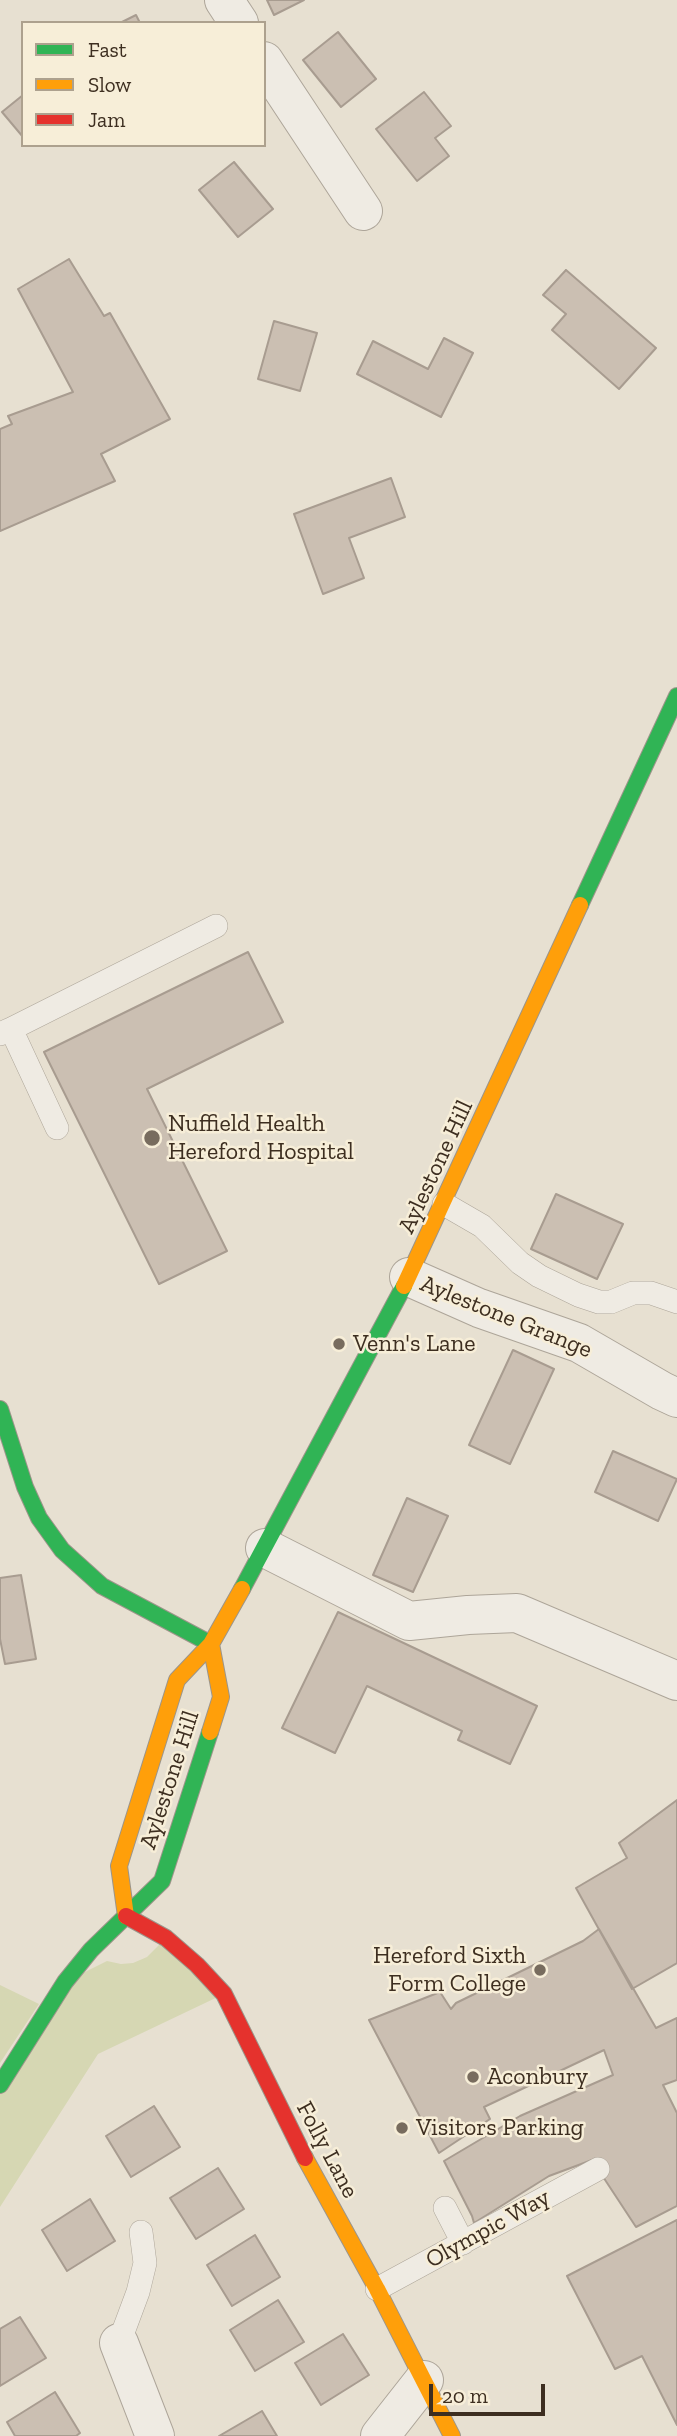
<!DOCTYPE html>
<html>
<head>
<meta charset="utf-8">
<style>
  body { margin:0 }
  #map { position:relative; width:677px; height:2436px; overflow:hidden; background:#e7e0d1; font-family:"Zilla Slab",serif }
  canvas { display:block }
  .legend { position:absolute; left:21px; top:21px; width:245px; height:126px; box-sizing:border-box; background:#f7eed8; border:2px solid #ada18e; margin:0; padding:9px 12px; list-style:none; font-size:21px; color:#3d2e20 }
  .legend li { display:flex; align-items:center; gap:14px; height:35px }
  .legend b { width:35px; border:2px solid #ada18e }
  .scale { position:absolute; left:429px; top:2384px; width:116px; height:32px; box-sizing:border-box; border:4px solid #3d2e20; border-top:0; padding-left:9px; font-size:21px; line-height:24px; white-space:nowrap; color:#3d2e20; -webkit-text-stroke:5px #f7eed8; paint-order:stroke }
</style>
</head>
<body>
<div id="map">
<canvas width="677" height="2436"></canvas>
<ul class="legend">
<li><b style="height:9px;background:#30b455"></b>Fast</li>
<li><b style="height:9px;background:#ff9f0a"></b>Slow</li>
<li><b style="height:9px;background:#e5322d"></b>Jam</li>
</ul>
<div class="scale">20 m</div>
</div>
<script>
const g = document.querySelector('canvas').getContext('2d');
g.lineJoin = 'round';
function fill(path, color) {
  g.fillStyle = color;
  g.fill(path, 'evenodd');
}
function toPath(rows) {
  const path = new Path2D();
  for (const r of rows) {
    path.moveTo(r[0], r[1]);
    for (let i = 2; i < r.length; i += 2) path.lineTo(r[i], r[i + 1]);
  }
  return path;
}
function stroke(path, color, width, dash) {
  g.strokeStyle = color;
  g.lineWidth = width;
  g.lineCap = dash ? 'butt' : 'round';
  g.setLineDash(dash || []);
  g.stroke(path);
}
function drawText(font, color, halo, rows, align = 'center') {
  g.font = font + ' "Zilla Slab",serif';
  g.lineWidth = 5;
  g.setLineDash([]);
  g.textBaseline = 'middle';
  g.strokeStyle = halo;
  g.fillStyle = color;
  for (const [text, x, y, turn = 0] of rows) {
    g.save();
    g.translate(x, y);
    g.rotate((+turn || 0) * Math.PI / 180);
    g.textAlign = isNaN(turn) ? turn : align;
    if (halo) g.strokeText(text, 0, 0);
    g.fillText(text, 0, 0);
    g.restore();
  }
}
fill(toPath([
  [166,1938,224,1994,98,2054,0,2207,0,2085,65,1982,107,1961,121,1964,133,1963,147,1957],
  [0,1985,39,2004,0,2063]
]), '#d6d7b3');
const building = toPath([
  [267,0,304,0,274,15,267,0],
  [136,15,140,23,120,23,136,15],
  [338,32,376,79,341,107,303,60,338,32],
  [424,92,451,126,435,138,449,156,417,181,376,129,424,92],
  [23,95,23,137,2,112,23,95],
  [234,162,273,209,238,237,199,190,234,162],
  [69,259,104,316,110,313,170,419,101,454,115,481,0,531,0,429,12,424,8,416,73,392,18,289,69,259],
  [566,270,656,348,619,389,552,330,566,314,543,295,566,270],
  [274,321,317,333,300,391,258,379,274,321],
  [444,338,473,353,441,417,357,374,373,341,428,369,444,338],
  [391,478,405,517,349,538,364,578,323,594,294,514,391,478],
  [248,952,283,1022,147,1089,227,1251,159,1284,44,1052,248,952],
  [556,1194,623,1224,597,1279,531,1249,556,1194],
  [513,1350,554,1369,510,1464,469,1445,513,1350],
  [613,1451,677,1479,658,1521,595,1492,613,1451],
  [407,1498,448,1516,413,1592,373,1575,407,1498],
  [21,1575,36,1659,5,1664,0,1639,0,1578,21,1575],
  [338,1612,537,1706,510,1764,458,1740,462,1731,367,1686,335,1753,282,1728,338,1612],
  [677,1800,677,1963,632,1989,576,1888,627,1858,619,1843,677,1800],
  [599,1929,656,2028,677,2018,677,2080,663,2085,677,2113,677,2206,636,2227,592,2160,549,2176,474,2223,472,2216,444,2161,520,2116,613,2075,604,2050,484,2107,490,2119,439,2153,369,2020,440,1992,451,2009,456,2003,583,1941,599,1929],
  [154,2106,180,2147,131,2177,106,2136,154,2106],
  [218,2168,244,2209,196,2239,170,2198,218,2168],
  [90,2199,115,2241,67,2271,42,2230,90,2199],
  [677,2220,677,2425,642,2356,615,2369,567,2276,677,2220],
  [255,2235,280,2277,232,2306,207,2265,255,2235],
  [278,2300,304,2342,255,2371,230,2330,278,2300],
  [20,2317,46,2358,0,2386,0,2329,20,2317],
  [343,2334,369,2375,321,2405,295,2363,343,2334],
  [55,2392,80,2433,76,2436,15,2436,7,2422,55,2392],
  [262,2411,277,2436,219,2436,262,2411]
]);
fill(building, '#cbbfb2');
stroke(building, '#a89c90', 2);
const lane = toPath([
  [11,1029,216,926],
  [0,1034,11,1029,57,1128],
  [444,1204,482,1226,520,1263,539,1276,578,1295,599,1302,611,1302,633,1293,651,1293,677,1302],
  [445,2208,463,2243],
  [377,2289,598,2169],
  [119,2343,138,2292,145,2263,141,2232]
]);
const street = toPath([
  [224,0,239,23],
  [264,61,363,211],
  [409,1277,479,1308,579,1343,662,1391,677,1398],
  [265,1548,409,1621,468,1615,517,1613,677,1681],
  [119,2343,155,2436],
  [380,2436,424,2380]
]);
const fast = toPath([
  [580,905,677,696],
  [0,1409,25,1487,39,1518,62,1550,102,1586,211,1644],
  [242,1589,404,1286],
  [0,2085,65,1982,91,1950,162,1881,210,1732]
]);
const slow = toPath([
  [404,1286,580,905],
  [210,1732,221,1697,211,1644],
  [126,1916,119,1866,177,1680,211,1644,242,1589],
  [305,2158,377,2289,452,2436]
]);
const jam = toPath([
  [126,1916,166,1938,197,1965,224,1994,305,2158]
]);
stroke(lane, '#ada599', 24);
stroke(street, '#ada599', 40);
stroke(fast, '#9c958a', 18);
stroke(slow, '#9c958a', 18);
stroke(jam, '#9c958a', 18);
stroke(lane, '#efebe3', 23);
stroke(street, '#efebe3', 38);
stroke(fast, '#30b455', 16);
stroke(slow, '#ff9f0a', 16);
stroke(jam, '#e5322d', 16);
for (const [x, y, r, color] of [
  [152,1138,9,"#786c5e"],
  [339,1344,7,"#786c5e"],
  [540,1970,7,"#786c5e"],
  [473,2077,7,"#786c5e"],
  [402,2128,7,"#786c5e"]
]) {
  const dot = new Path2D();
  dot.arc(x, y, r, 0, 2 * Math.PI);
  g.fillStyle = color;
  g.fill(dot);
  stroke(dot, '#f7eed8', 2.5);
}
drawText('24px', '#3d2e20', '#f7eed8', [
  ["Nuffield Health",168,1124],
  ["Hereford Hospital",168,1152],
  ["Venn's Lane",353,1344],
  ["Hereford Sixth",526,1956,"right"],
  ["Form College",526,1984,"right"],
  ["Aconbury",487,2077],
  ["Visitors Parking",416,2128]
], 'left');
drawText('24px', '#3d2e20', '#f7eed8', [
  ["Aylestone Hill",436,1167,-65],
  ["Aylestone Grange",506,1317,22],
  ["Aylestone Hill",170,1780,-72],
  ["Folly Lane",327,2150,62],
  ["Olympic Way",488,2229,-29]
]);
</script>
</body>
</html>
